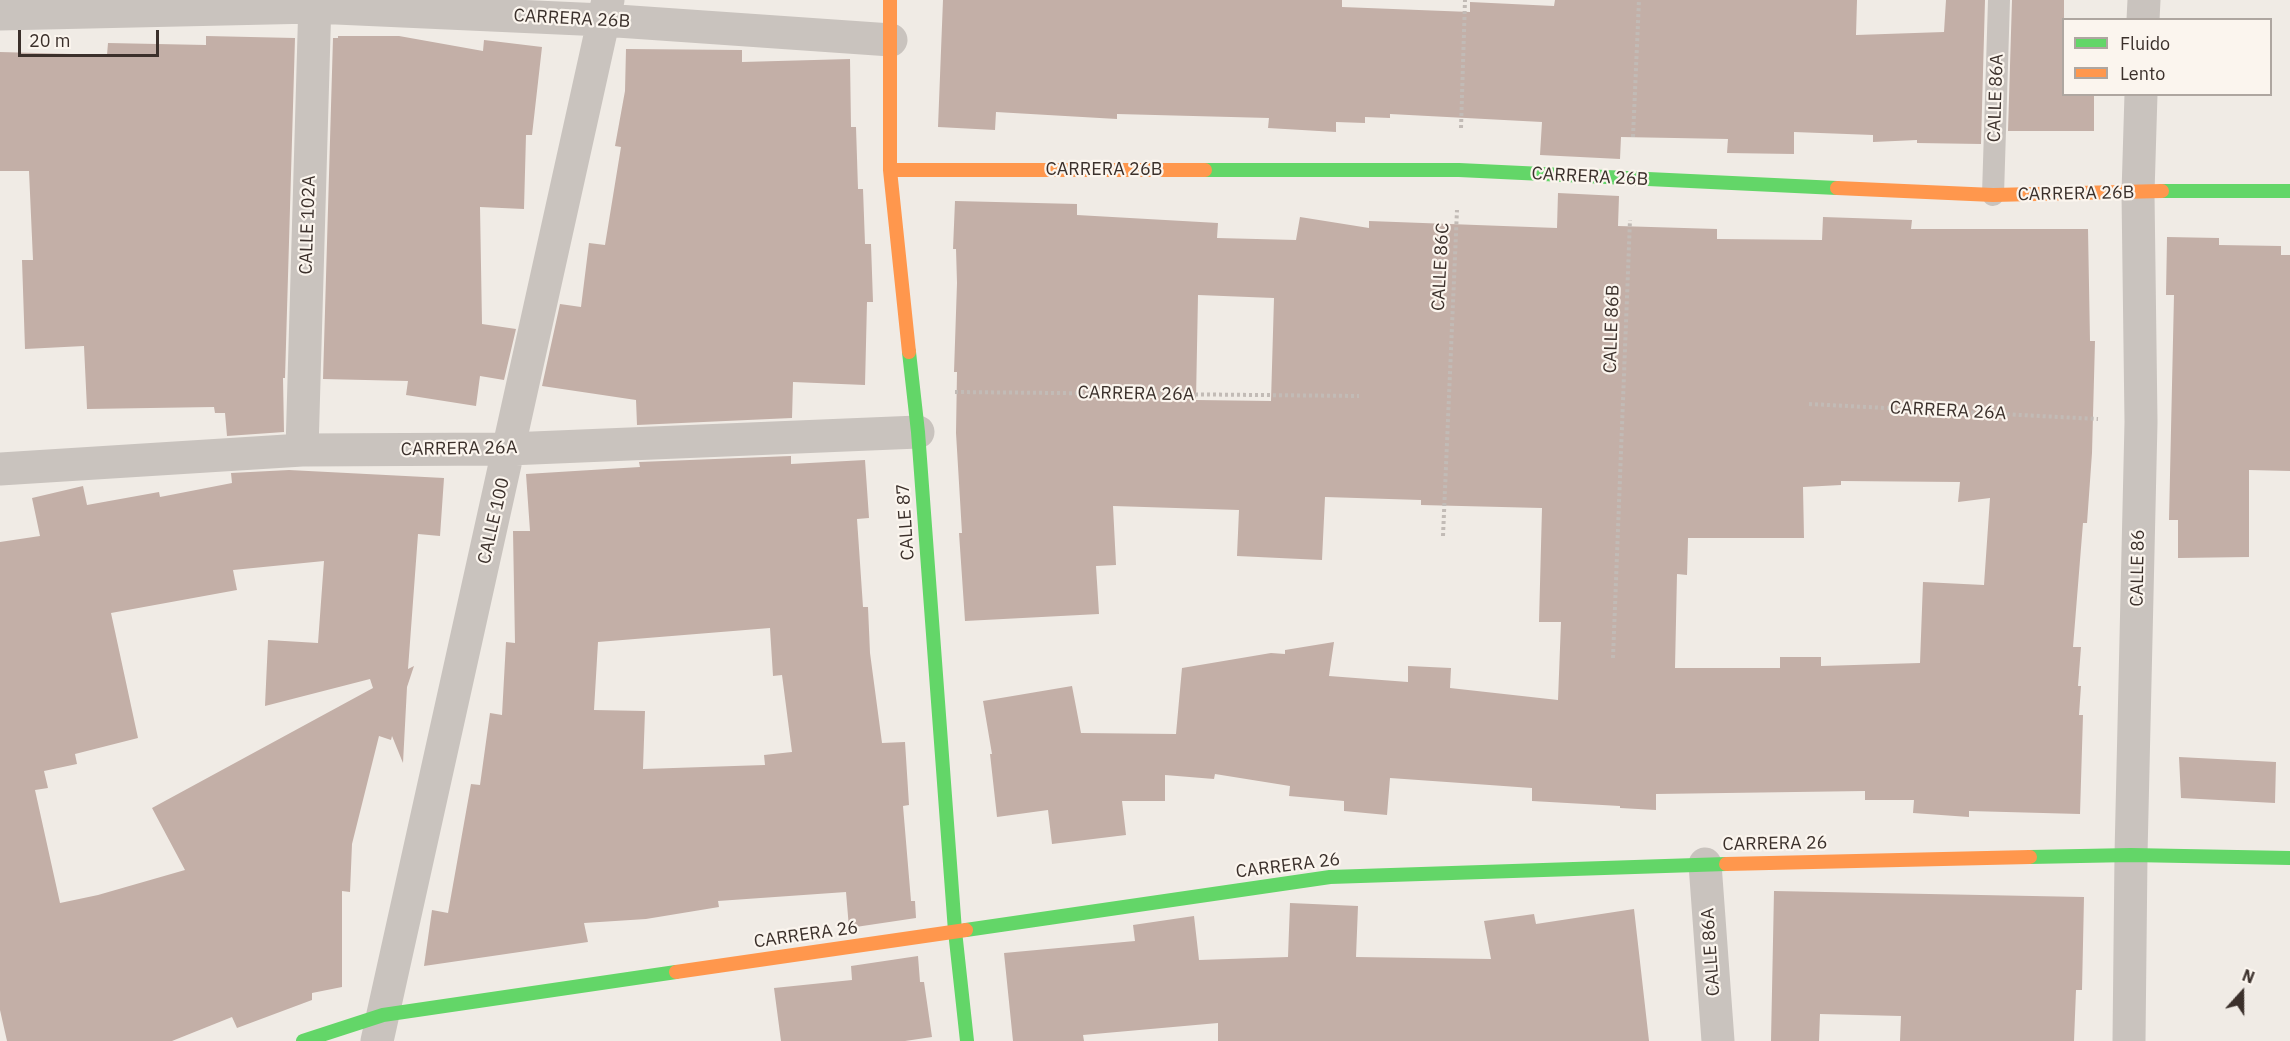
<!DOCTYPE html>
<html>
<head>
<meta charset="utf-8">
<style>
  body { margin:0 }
  #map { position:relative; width:2290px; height:1041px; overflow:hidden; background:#f0ebe5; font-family:"IBM Plex Sans",sans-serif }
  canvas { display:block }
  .legend { position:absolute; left:2062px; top:18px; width:210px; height:78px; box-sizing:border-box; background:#fbf5ee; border:2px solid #aea6a0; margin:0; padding:8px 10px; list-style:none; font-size:18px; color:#3b302b }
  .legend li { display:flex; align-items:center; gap:12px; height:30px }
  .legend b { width:30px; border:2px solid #aea6a0 }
  .north { position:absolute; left:2212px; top:963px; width:60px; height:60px; -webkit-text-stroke:4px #fbf5ee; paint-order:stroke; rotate:21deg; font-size:16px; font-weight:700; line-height:24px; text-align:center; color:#3b302b }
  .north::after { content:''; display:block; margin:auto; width:21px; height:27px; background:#3b302b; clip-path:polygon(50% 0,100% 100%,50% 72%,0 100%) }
  .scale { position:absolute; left:18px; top:30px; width:141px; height:27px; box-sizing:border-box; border:3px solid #3b302b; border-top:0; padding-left:8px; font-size:18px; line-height:21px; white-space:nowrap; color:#3b302b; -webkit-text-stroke:4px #fbf5ee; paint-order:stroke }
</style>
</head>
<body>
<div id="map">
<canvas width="2290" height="1041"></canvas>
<ul class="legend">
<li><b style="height:8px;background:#63d668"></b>Fluido</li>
<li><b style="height:8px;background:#ff974d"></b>Lento</li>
</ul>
<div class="north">N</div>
<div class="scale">20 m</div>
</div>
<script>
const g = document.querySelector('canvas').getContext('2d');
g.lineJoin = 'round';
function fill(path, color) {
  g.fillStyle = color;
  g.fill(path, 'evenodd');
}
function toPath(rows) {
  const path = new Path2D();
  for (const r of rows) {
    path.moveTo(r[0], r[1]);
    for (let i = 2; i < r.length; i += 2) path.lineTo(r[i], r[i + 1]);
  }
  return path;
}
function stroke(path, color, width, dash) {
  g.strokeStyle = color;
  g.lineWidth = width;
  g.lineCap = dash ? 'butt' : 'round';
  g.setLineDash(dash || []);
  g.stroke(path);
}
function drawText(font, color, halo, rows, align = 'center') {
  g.font = font + ' "IBM Plex Sans",sans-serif';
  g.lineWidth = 4.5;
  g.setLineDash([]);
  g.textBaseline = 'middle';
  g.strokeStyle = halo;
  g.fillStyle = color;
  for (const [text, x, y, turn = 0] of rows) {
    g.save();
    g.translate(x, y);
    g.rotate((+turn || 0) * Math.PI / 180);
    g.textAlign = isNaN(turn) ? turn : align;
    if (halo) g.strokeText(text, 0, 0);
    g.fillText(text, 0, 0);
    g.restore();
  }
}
fill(toPath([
  [943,0,1342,0,1342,7,1470,12,1470,2,1554,6,1555,0,1857,0,1856,35,1944,32,1946,0,1985,0,1981,144,1917,143,1917,140,1873,142,1873,135,1794,132,1794,154,1727,153,1728,139,1621,137,1620,159,1540,155,1542,122,1390,114,1390,118,1365,117,1365,123,1336,122,1336,132,1268,128,1269,118,1117,114,1117,119,996,112,995,130,938,127],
  [2012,0,2064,0,2064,94,2094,94,2094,131,2008,131],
  [206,36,295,38,285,378,283,378,284,432,227,436,225,413,215,413,214,407,87,409,84,346,25,349,22,260,33,260,29,171,0,171,0,52,107,55,108,43,206,45],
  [338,36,399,36,483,51,484,40,542,47,532,135,526,135,524,209,480,207,482,324,516,329,504,380,480,376,476,406,406,395,408,381,323,379,333,38,338,38],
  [626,49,742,50,742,62,850,59,851,127,856,127,858,189,863,189,865,244,871,244,873,302,867,302,865,385,793,382,792,418,637,425,636,400,542,386,560,304,581,307,589,243,605,245,621,147,615,146,625,91],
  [1558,193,1619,196,1618,226,1717,229,1717,239,1822,240,1823,217,1912,220,1911,229,2088,229,2090,341,2095,341,2092,453,2087,523,2083,523,2073,647,2081,647,2078,686,2081,686,2079,715,2083,715,2080,814,1969,811,1969,817,1913,813,1914,800,1865,800,1865,791,1656,794,1656,810,1620,808,1620,806,1532,801,1532,788,1390,778,1387,815,1344,811,1344,801,1289,796,1290,786,1215,774,1214,779,1165,775,1165,801,1122,801,1126,835,1052,844,1048,810,997,817,990,754,992,754,983,701,1072,686,1081,733,1176,734,1182,668,1271,653,1285,654,1285,650,1334,642,1329,676,1408,682,1408,666,1451,668,1450,688,1558,700,1561,622,1539,622,1542,508,1421,505,1421,500,1325,497,1322,560,1237,556,1239,510,1113,506,1116,565,1096,566,1099,614,965,621,959,533,962,533,956,433,957,372,954,372,957,283,956,249,953,249,955,201,1077,204,1077,215,1218,223,1217,238,1296,240,1300,217,1369,228,1369,221,1557,228],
  [1198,295,1274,298,1271,401,1196,400],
  [1841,481,1960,482,1958,502,1990,498,1984,585,1923,582,1920,663,1821,666,1821,657,1780,657,1780,668,1675,668,1677,574,1687,575,1688,538,1804,538,1803,487,1841,485],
  [2167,237,2219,238,2219,245,2281,246,2281,255,2290,255,2290,471,2249,470,2249,557,2178,558,2178,520,2169,520,2174,295,2166,295],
  [791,456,791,464,865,460,869,518,857,519,863,607,868,607,870,653,882,743,905,742,909,805,903,806,911,901,915,901,916,918,849,928,846,892,718,901,719,907,646,919,584,923,588,942,424,966,432,910,448,913,471,784,480,785,490,713,502,715,506,642,515,643,513,531,530,531,526,474,640,467,639,462],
  [770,628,773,676,782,675,792,752,764,755,765,765,643,769,645,711,594,710,598,642],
  [289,470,444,478,440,536,418,534,408,669,414,666,407,687,403,763,392,736,391,740,379,736,352,844,350,892,342,891,342,987,312,993,312,1000,237,1028,232,1017,172,1041,7,1041,0,1010,0,542,40,536,32,498,83,486,87,505,159,492,160,497,232,483,231,473],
  [324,561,318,643,268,640,265,706,370,679,373,688,152,808,185,870,98,895,60,903,35,790,48,788,44,771,77,764,75,754,138,738,111,613,237,590,233,570],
  [2179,757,2276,762,2275,803,2181,798],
  [1774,891,2084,897,2082,990,2076,990,2074,1041,1900,1041,1901,1016,1820,1014,1819,1041,1771,1041],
  [1290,903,1358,906,1356,957,1491,959,1484,921,1534,914,1536,924,1634,909,1649,1041,1218,1041,1218,1023,1083,1035,1084,1041,1013,1041,1004,953,1135,941,1133,925,1194,916,1199,960,1288,957],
  [918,956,920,982,924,982,932,1037,905,1041,781,1041,774,988,852,980,851,966]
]), '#c3afa7');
stroke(toPath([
  [1461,128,1465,0],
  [1633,137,1639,0],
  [955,392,1359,396],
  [1809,404,2098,419],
  [1443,536,1457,210],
  [1613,658,1630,220]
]), '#c2bbb6', 4, [3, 3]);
stroke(toPath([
  [1993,195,1999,0]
]), '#c9c3be', 22);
stroke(toPath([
  [0,14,314,7,603,20,891,40],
  [2143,20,2144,0],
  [302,450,315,0],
  [0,469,302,450,509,449,918,432],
  [1705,864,1718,1041],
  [377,1041,608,0],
  [2129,1041,2131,855,2141,422,2138,193,2141,94]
]), '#c9c3be', 33);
stroke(toPath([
  [1205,170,1459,170,1837,188],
  [2162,191,2290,191],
  [909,352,918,432,955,931,967,1041],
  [2030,857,2131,855,2290,858],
  [966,930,1330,877,1726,864],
  [303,1041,383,1015,676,972]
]), '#63d668', 14);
stroke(toPath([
  [890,0,890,170,909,352],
  [890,170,1205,170],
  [1837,188,1993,195,2162,191],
  [1726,864,2030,857],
  [676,972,966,930]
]), '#ff974d', 14);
drawText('18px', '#3b302b', '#fbf5ee', [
  ["CARRERA 26B",572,19,3],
  ["CALLE 86A",1996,98,-88],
  ["CARRERA 26B",1104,170],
  ["CARRERA 26B",1590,177,3],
  ["CARRERA 26B",2076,194,-1],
  ["CALLE 102A",308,225,-88],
  ["CALLE 86C",1441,267,-87],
  ["CALLE 86B",1612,329,-88],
  ["CARRERA 26A",1136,394,1],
  ["CARRERA 26A",1948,411,3],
  ["CARRERA 26A",459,449,-1],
  ["CALLE 100",494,521,-77],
  ["CALLE 87",906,522,-94],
  ["CALLE 86",2138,568,-89],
  ["CARRERA 26",1775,844,-1],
  ["CARRERA 26",1288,866,-7],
  ["CARRERA 26",806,935,-8],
  ["CALLE 86A",1711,952,-94]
]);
</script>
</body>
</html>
